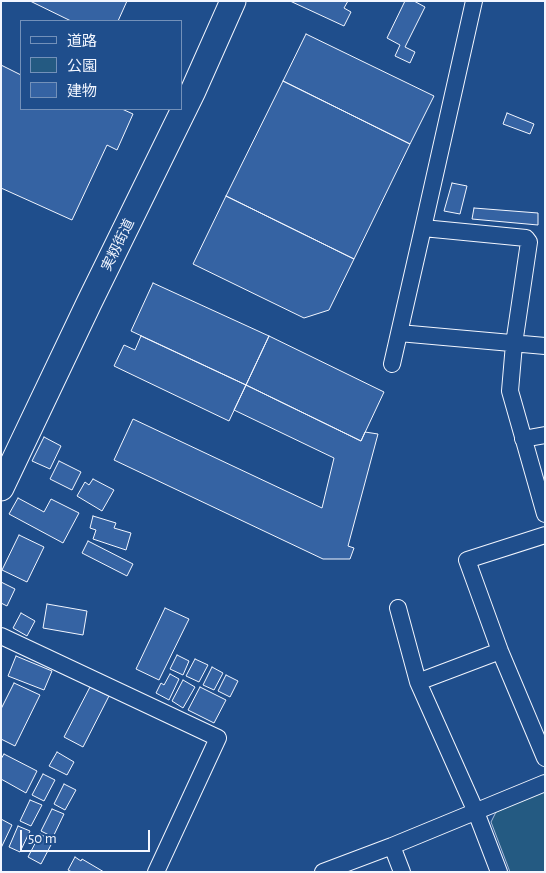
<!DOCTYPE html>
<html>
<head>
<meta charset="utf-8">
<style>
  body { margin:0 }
  #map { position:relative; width:546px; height:873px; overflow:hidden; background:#1f4e8c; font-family:"Alegreya Sans","Noto Sans JP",sans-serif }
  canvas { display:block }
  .frame { position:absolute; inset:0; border:2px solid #f2f6ff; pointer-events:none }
  .legend { position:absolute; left:20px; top:20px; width:162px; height:90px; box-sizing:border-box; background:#1f4e8c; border:1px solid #7391ba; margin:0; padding:6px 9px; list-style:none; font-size:15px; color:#f2f6ff }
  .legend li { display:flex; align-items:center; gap:10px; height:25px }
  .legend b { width:25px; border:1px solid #7391ba }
  .scale { position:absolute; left:20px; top:830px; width:130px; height:22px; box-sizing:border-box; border:2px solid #f2f6ff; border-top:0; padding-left:6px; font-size:15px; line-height:18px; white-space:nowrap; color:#f2f6ff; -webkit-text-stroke:4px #1f4e8c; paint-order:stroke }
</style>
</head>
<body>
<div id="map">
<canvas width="546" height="873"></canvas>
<div class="frame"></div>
<ul class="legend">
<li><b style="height:6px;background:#1f4e8c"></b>道路</li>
<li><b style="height:14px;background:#245a82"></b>公園</li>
<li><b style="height:14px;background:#3563a3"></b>建物</li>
</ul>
<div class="scale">50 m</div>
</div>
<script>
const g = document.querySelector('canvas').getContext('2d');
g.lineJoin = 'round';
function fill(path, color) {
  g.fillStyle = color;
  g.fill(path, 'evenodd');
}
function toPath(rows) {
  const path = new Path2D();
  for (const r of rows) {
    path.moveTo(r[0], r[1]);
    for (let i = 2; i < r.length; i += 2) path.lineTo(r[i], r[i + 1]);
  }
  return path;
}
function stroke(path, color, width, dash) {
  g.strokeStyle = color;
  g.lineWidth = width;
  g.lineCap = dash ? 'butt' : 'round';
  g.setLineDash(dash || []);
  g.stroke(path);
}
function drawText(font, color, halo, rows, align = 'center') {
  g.font = font + ' "Alegreya Sans","Noto Sans JP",sans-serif';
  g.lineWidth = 4;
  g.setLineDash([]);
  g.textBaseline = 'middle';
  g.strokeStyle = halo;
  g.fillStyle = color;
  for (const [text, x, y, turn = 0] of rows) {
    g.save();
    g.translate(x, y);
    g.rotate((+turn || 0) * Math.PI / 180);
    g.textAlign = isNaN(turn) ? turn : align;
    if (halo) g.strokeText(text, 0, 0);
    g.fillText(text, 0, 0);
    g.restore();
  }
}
const green = toPath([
  [542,792,545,793,545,872,510,872,491,822,496,812,542,792]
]);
fill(green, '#245a82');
stroke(green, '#a8bbd7', 1);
const building = toPath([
  [30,1,127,1,118,21,71,21,30,1],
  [290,1,348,1,344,8,351,12,344,26,290,1],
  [405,1,414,1,425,7,405,47,415,52,410,63,395,56,400,45,387,38,405,1],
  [306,34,434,96,410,144,283,81,306,34],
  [1,65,21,75,21,109,122,109,133,114,117,150,107,145,72,220,1,188,1,65],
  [283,81,410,144,354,259,226,196,283,81],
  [507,113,534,124,530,134,503,124,507,113],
  [452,183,467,186,460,214,444,211,452,183],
  [226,196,354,259,329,310,304,318,193,264,226,196],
  [474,208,538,213,538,225,472,219,474,208],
  [153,283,269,336,246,385,131,331,153,283],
  [141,336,246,385,229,421,114,366,124,345,135,350,141,336],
  [269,336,384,392,361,441,246,385,269,336],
  [246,385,361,441,365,432,378,434,348,546,354,548,350,559,323,559,114,460,133,419,322,508,334,458,234,410,246,385],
  [44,437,61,446,50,469,32,461,44,437],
  [59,461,81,472,72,490,50,479,59,461],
  [93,479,114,490,102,511,77,496,85,482,89,485,93,479],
  [18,498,44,512,51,499,79,513,63,543,9,514,18,498],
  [93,516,116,523,114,528,131,533,126,550,93,539,96,530,90,528,93,516],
  [19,535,44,547,27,582,2,570,19,535],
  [88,541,133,564,127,576,82,553,88,541],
  [1,582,15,589,7,606,1,603,1,582],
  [47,604,87,611,83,635,43,628,47,604],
  [165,608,189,619,159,680,136,669,165,608],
  [21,613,35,621,27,636,13,628,21,613],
  [177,655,189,661,183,675,170,669,177,655],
  [16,656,52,671,44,690,8,676,16,656],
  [195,659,208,665,199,682,186,676,195,659],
  [212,667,223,673,214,690,203,685,212,667],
  [170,674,179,679,169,700,156,693,161,683,164,685,170,674],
  [226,675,238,681,230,697,218,691,226,675],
  [183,680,195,687,183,708,172,701,183,680],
  [14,683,40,695,15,746,1,739,1,709,14,683],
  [90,687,109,696,83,747,64,737,90,687],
  [200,687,226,700,214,723,188,710,200,687],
  [57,752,74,762,67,775,49,766,57,752],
  [4,754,37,771,26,793,1,779,1,759,4,754],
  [43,774,55,780,44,801,32,795,43,774],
  [64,784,76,790,65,810,54,804,64,784],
  [30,800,42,805,31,826,20,821,30,800],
  [52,809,64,814,53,837,41,831,52,809],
  [1,819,12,825,1,848,1,819],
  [18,826,30,831,20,852,9,847,18,826],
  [40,834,53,841,41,864,28,857,40,834],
  [75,857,81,861,82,859,104,872,72,872,68,870,75,857]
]);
fill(building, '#3563a3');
stroke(building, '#f2f6ff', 1);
const street = toPath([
  [474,1,423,228,526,238,529,242,514,344,510,391,545,514],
  [399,333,545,346],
  [392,364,423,228],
  [523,439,545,435],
  [545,535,467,560,500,651,545,758],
  [398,608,418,682,476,812,499,872],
  [1,636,218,738,156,872],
  [418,682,500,651],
  [392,846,402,872],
  [323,872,392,846,545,783]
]);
const primary = toPath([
  [1,488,89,303,193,91,233,1]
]);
stroke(street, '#f2f6ff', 18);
stroke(primary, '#f2f6ff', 27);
stroke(street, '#1f4e8c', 16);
stroke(primary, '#1f4e8c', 25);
drawText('14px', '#f2f6ff', '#1f4e8c', [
  ["実籾街道",118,245,-64]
]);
</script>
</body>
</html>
